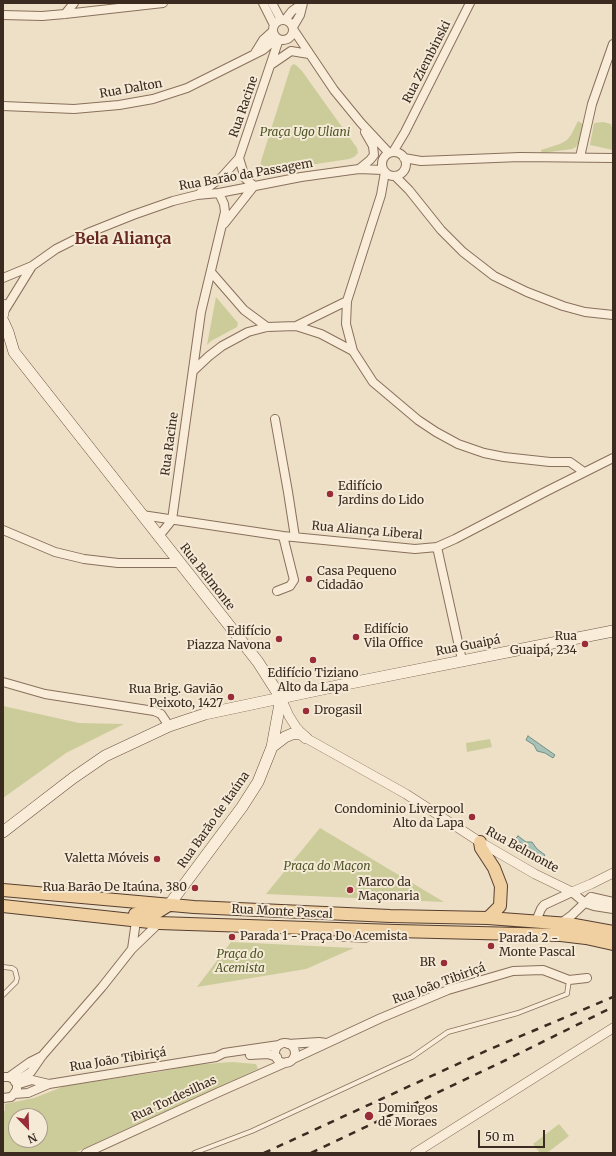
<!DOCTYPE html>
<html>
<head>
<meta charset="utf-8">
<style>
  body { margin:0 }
  #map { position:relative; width:616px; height:1156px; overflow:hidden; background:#eedfc7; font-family:Merriweather,serif }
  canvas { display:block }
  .frame { position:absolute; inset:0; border:4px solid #3a2a20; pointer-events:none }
  .north { position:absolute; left:8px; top:1108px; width:40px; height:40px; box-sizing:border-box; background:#f5ead6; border:1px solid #aa9d8d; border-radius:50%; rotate:157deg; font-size:11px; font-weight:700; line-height:16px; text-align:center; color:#3a2a20 }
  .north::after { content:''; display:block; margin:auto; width:14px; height:18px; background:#982d37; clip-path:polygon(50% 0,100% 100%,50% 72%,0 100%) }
  .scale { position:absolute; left:478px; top:1130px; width:67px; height:18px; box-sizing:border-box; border:2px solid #3a2a20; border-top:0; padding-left:5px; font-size:12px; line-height:14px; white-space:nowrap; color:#3a2a20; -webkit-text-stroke:3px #f5ead6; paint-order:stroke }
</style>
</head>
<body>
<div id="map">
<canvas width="616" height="1156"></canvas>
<div class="frame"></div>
<div class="north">N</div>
<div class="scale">50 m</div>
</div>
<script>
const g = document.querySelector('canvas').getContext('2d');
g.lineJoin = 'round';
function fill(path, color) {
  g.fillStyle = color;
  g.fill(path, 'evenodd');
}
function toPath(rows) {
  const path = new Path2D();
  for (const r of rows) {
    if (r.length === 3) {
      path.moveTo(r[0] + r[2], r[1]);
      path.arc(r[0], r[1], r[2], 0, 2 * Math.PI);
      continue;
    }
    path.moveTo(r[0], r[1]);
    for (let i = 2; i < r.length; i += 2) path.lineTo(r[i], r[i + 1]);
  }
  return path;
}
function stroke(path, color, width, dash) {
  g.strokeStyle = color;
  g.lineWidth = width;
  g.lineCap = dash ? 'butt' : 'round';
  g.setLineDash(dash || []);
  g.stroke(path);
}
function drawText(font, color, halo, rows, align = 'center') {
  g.font = font + ' Merriweather,serif';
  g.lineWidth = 4;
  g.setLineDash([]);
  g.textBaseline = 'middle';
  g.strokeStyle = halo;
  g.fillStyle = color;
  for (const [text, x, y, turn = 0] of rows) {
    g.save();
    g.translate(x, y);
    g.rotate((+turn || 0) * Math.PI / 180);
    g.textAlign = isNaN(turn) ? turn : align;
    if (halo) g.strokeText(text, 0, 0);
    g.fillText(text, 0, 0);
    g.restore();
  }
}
fill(toPath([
  [294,64,297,66,302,71,357,148,358,153,354,157,349,159,277,170,260,169,261,161,291,66],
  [578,121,584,125,580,140,576,147,572,149,542,153,541,150,560,144,567,140,571,135],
  [603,122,611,124,613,132,613,150,590,145,594,123],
  [216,297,238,323,237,327,211,341,207,345],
  [3,706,79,723,124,724,66,753,3,798],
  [490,739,492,747,467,752,466,743],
  [320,828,444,902,266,894],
  [231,942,354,948,306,969,197,987],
  [232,1062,256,1064,258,1069,74,1153,3,1153,3,1111,5,1111,5,1104,34,1098,65,1086,158,1072,193,1065],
  [16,1116,40,1116,40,1140,16,1140],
  [559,1124,569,1136,547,1153,540,1153,533,1144]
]), '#cbcc9a');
const water = toPath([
  [528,736,555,755,553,758,545,753,537,751,534,745,526,740,528,736],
  [518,836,526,842,532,842,537,849,545,855,543,858,515,839,518,836]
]);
fill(water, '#a8c2b8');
stroke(water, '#6e9085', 1);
const service = toPath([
  [312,931,318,938,366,940,378,935],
  [3,967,12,968,15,970,17,978,16,982,3,995],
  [194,1153,252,1131,412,1057,448,1032,518,1013,567,994,569,980]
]);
const minor = toPath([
  [263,3,274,25],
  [272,3,281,20],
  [65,14,74,3],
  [3,15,42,16,65,14,163,3],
  [283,30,10],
  [285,20,292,11,302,4],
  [293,27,300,15,303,3],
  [293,29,334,90,361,123,389,153],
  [255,53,263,40,273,31],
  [272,64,291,51,309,54],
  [3,106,74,109,119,105,153,99,187,88,263,50,277,38],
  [393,152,405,132,470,3],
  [394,164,12],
  [580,157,592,104,613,44],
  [239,158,245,178,254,186],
  [404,158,421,161,520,157,613,158],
  [359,169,370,160,374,155,373,146,365,132],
  [385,172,381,195,347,301,346,324,353,351,373,382,418,420,436,432,458,444,484,453,504,457,550,462,570,462,584,472],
  [395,176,409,190,441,230,463,252,494,276,527,292,563,306,585,312,613,315],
  [200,193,221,178,239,158,279,39],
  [224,224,254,186],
  [211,272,244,310,267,327],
  [3,278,32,266,56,249,88,233,133,215,173,201,197,195,219,193,301,177,359,169,383,170],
  [3,313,32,266],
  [296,326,347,301],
  [193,371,209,356,222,346,248,332,267,327,296,326,321,334,353,351],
  [275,419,288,492,295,537],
  [142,515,283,536,415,549,437,547,455,539,547,491,613,458],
  [172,520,201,312,225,212,224,204,219,193],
  [3,530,55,552,84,559,118,563,180,563],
  [159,536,172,520],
  [437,547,462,660],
  [277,591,290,586,294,580,283,536],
  [3,682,45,694,154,711,161,714,169,726],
  [591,897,613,902],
  [536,921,541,909,544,905,572,892,585,903,594,906,613,909],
  [561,923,572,915,591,897],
  [132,949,136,921],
  [285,1053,10],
  [288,1044,319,1042,326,1043],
  [250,1055,268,1054,277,1057],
  [293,1059,381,1018,448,990,513,971,543,970,569,980,587,978],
  [3,1077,9,1077,14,1079,17,1085,17,1089,14,1094,11,1097,3,1098],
  [9,1077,30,1062,42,1056],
  [15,1082,31,1072,42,1056,102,987,132,949,159,923],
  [19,1084,32,1080,49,1084],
  [14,1094,28,1093,49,1084,216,1057,224,1053,279,1045],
  [86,1153,219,1092,287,1062]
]);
const tertiary = toPath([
  [281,698,289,716,296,727,306,738,406,794,480,842,535,874,572,892,591,884,613,873],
  [415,1153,613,1028]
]);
const secondary = toPath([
  [3,305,3,314],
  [3,321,8,332,14,352,258,662,281,698],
  [272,747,285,737,292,734,300,733,306,738],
  [3,832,73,778,105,756,169,726,205,714,351,683,613,631],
  [169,905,242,807,258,782,272,747,281,698]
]);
const primary = toPath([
  [480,842,481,848,494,868,501,886,500,906,488,918],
  [3,890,194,907,390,916,488,918,569,924,613,932],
  [3,906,159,923,396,931,561,935,586,938,613,944],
  [135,914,156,913,169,905]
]);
stroke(service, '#89705c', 5.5);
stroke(minor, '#89705c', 10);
stroke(tertiary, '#89705c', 10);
stroke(secondary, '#6b523f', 12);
stroke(primary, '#573f30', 14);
stroke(service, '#f9edda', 4);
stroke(minor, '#f9edda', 8);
stroke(tertiary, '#f9edda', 9);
stroke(secondary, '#f9edda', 11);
stroke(primary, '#f0d0a0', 12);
stroke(toPath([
  [264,1153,488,1050,613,997],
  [311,1153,506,1060,613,1007]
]), '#3a2a20', 2.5, [7, 7]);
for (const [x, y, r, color] of [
  [330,494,4,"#982d37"],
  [309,579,4,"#982d37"],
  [356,637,4,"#982d37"],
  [279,639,4,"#982d37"],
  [585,644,4,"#982d37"],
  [313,660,4,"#982d37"],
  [231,697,4,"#982d37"],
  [306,711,4,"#982d37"],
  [472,817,4,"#982d37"],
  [157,859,4,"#982d37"],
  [195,888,4,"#982d37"],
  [350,890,4,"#982d37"],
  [232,937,4,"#982d37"],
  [491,946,4,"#982d37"],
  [444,963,4,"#982d37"],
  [369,1116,5,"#982d37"]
]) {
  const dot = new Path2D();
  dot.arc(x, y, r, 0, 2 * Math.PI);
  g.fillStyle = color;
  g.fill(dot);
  stroke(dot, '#f5ead6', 1.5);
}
drawText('12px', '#3a2a20', '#f5ead6', [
  ["Rua Ziembinski",427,62,-63],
  ["Rua Dalton",131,89,-10],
  ["Rua Racine",244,107,-71],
  ["Rua Barão da Passagem",246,175,-10],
  ["Rua Racine",170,444,-82],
  ["Rua Aliança Liberal",367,531,5],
  ["Rua Belmonte",207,577,52],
  ["Rua Guaipá",468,646,-11],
  ["Rua Barão de Itaúna",214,820,-55],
  ["Rua Belmonte",522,850,29],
  ["Rua Monte Pascal",282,912,3],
  ["Rua João Tibiriçá",439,984,-20],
  ["Rua João Tibiriçá",118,1060,-9],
  ["Rua Tordesilhas",174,1099,-25]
]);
drawText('italic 12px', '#4e5627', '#f5ead6', [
  ["Praça Ugo Uliani",305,133],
  ["Praça do Maçon",327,867],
  ["Praça do",240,955],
  ["Acemista",240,969]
]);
drawText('12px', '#3a2a20', '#f5ead6', [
  ["Edifício",338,487],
  ["Jardins do Lido",338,501],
  ["Casa Pequeno",317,572],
  ["Cidadão",317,586],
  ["Edifício",364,630],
  ["Vila Office",364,644],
  ["Edifício",271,632,"right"],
  ["Piazza Navona",271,646,"right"],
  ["Rua",577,637,"right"],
  ["Guaipá, 234",577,651,"right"],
  ["Edifício Tiziano",313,674,"center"],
  ["Alto da Lapa",313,688,"center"],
  ["Rua Brig. Gavião",223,690,"right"],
  ["Peixoto, 1427",223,704,"right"],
  ["Drogasil",314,711],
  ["Condominio Liverpool",464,810,"right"],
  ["Alto da Lapa",464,824,"right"],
  ["Valetta Móveis",149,859,"right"],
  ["Marco da",358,883],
  ["Maçonaria",358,897],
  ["Rua Barão De Itaúna, 380",187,888,"right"],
  ["Parada 1 - Praça Do Acemista",240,937],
  ["Parada 2 -",499,939],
  ["Monte Pascal",499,953],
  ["BR",436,963,"right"],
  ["Domingos",378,1109],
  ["de Moraes",378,1123]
], 'left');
drawText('bold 16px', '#662820', '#f5ead6', [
  ["Bela Aliança",123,239]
]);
</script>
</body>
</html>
